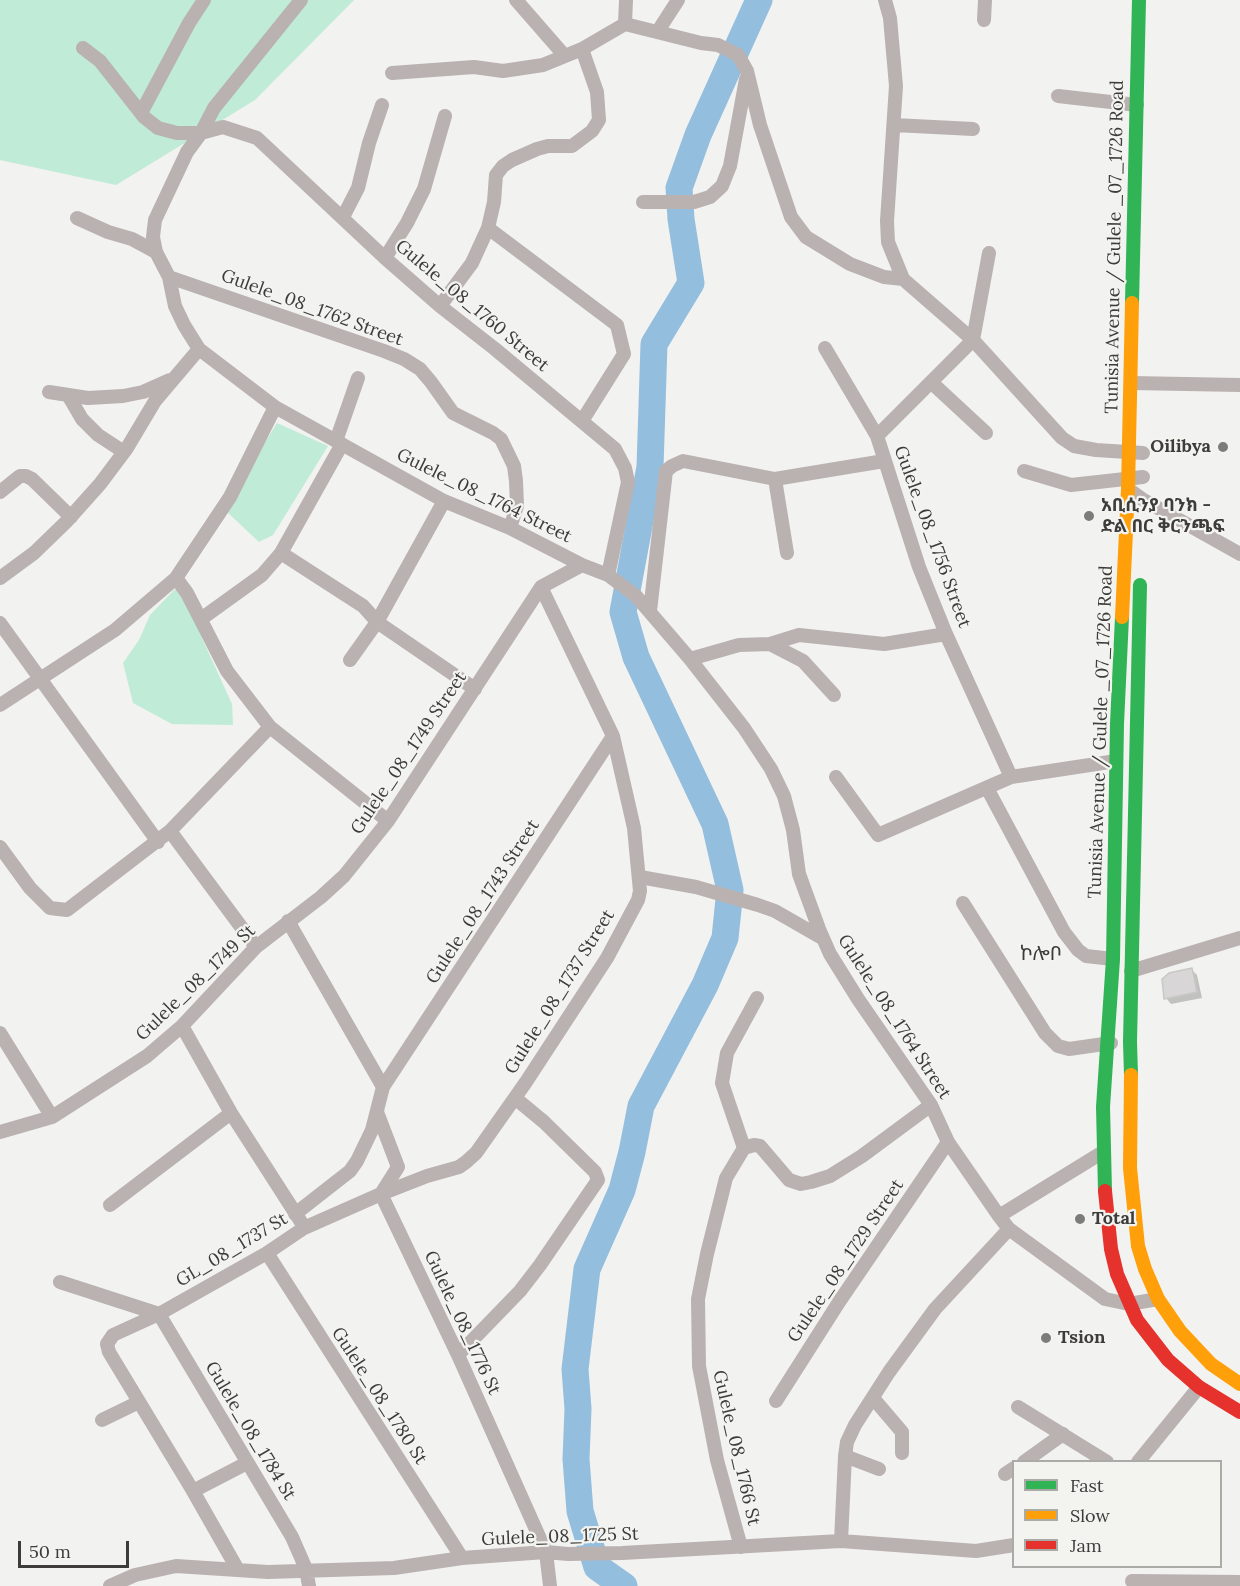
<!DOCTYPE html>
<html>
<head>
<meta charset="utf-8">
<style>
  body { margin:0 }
  #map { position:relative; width:1240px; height:1586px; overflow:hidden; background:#f2f2f0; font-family:Lora,serif }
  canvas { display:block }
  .legend { position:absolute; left:1012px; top:1460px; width:210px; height:108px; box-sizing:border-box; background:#f3f3ef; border:2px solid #aaaaa7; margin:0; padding:8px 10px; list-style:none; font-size:18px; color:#3d3c3b }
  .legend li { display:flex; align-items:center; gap:12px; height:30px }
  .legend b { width:30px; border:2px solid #aaaaa7 }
  .scale { position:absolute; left:18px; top:1541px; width:111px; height:27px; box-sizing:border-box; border:3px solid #3d3c3b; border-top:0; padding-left:8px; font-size:18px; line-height:21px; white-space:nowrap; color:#3d3c3b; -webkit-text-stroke:4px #f3f3ef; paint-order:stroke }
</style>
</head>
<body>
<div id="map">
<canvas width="1240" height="1586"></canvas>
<ul class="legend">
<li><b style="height:8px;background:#30b455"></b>Fast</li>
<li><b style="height:8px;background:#ff9f0a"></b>Slow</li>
<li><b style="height:8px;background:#e5322d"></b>Jam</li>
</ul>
<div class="scale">50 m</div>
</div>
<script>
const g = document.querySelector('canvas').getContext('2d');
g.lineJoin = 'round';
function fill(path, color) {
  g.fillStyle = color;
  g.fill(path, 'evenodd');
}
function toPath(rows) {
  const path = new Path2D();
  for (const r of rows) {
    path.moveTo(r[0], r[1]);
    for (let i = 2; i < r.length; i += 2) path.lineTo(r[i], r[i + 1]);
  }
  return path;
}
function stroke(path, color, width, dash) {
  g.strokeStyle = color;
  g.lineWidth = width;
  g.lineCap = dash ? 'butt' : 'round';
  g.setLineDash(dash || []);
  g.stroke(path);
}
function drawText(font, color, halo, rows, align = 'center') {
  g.font = font + ' Lora,"Noto Sans Ethiopic",serif';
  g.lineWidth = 4.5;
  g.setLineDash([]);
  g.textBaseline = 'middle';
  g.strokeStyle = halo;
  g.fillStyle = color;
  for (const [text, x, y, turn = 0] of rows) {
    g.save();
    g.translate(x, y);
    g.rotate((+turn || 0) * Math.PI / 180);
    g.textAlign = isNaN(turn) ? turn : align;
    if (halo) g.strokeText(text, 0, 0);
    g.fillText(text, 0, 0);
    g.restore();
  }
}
fill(toPath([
  [0,0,354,0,255,100,116,185,0,160],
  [277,423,328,446,273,535,259,542,224,509],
  [174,590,180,590,232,704,233,725,172,724,133,703,123,663,139,640,150,615]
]), '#bfebd7');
fill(toPath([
  [1191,969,1197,975,1202,998,1171,1004,1166,998]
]), '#0003');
stroke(toPath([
  [624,1586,597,1567,580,1511,576,1459,578,1409,575,1369,587,1269,622,1190,632,1152,641,1106,705,985,725,938,730,890,715,824,636,657,623,612,650,467,654,344,691,283,681,219,679,188,698,135,759,0]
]), '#94bede', 27);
const building = toPath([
  [1192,968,1197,992,1164,999,1162,979,1169,973,1192,968]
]);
fill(building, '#d8d6d7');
stroke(building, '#c8c8c7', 1.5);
stroke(toPath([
  [301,0,214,108,201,133,187,152,155,220,153,237,156,252,169,277,175,306,184,325,199,349,275,407,444,501,510,528,582,565,608,575,636,596,690,659,744,728,771,769,784,796,793,830,799,874,819,929,830,954,858,999,931,1105,948,1142,999,1216,1009,1229,1105,1299,1129,1304,1158,1299],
  [516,0,564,55],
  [885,0,890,18,896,86,887,221,888,242,903,279],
  [984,20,985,0],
  [625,24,701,43,718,45,738,55,747,71,760,125,791,217,806,237,850,264,884,277,903,279,973,340,1062,438,1074,446,1096,450,1143,453],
  [625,24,626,0],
  [658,31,678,0],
  [83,48,100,61,144,117,158,128,177,133,201,133,223,127,257,138,385,258,440,306,495,349,615,449,625,468,628,482,608,575],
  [392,73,474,67,503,71,543,65,582,49,625,24],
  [1058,96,1137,105],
  [141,113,189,23,204,0],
  [894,125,973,129],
  [643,202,694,202,710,197,722,186,730,166,746,79],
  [343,217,358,188,369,143,382,105],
  [77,218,108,232,132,239,156,252],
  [488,228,617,325,624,354,582,421],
  [385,258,407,223,424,189,445,116],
  [169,277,384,351,404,359,420,369,431,382,453,413,493,433,501,439,514,466,516,481,517,506,510,528],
  [440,306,472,263,482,241,488,228,494,202,496,175,503,166,512,160,537,149,548,146,572,146,592,131,599,120,597,92,582,49],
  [973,340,989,253],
  [825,348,877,436,919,567,946,634,1011,777],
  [932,383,986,433],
  [1131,383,1240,385],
  [49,392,88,398,123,396,143,392,170,380],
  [68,395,82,419,98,435,124,452],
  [877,436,973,340],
  [336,441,358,378],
  [1024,471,1071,485,1143,477],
  [775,479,787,553],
  [1128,489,1142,499,1240,554],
  [0,492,20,476,26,476,32,479,71,517],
  [444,501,377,622,475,689],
  [281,553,363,606,372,616,377,622,350,660],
  [0,578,34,553,66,522,100,484,127,448,155,401,199,349],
  [176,578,187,593,227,671,270,727,388,821],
  [650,611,666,471,672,466,683,461,775,479,884,461],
  [201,619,262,575,281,553,342,444],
  [0,623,158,842],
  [770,644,803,661,834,695],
  [690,659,739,645,770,644,799,635,884,644,946,634],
  [0,705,115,630,176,578,230,497,275,407],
  [836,777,878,835,1011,777,1116,761],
  [987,788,1064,932,1078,950,1086,956,1113,959],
  [170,831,256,947],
  [0,847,30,888,50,908,67,910,170,831,270,727],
  [640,877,696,887,758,905,775,911,822,938],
  [963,903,1045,1033,1058,1046,1069,1049,1111,1043],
  [288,921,383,1087],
  [1131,971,1240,938],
  [182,1026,231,1113,301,1222],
  [0,1033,52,1117],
  [377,1112,398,1167,381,1194],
  [0,1132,52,1117,147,1056,182,1026,256,947,321,897,344,876,388,821,541,587,582,565],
  [744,1148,754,1145,760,1146,789,1180,801,1184,811,1182,830,1176,862,1156,931,1105],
  [744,1148,722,1083,727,1053,757,998],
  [381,1194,458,1355,546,1552,550,1586],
  [110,1205,231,1113],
  [295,1214,350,1171,357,1161,372,1130,383,1087,613,736],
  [999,1216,1103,1152],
  [267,1253,462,1558],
  [60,1282,159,1314],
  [159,1314,292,1537,306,1569,309,1586],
  [458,1355,520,1291,540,1265,598,1180,595,1172,544,1122,515,1098],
  [873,1398,902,1432,902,1453],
  [776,1401,839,1302,948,1142],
  [1018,1407,1107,1462],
  [102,1420,139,1402],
  [845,1456,879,1469],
  [1024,1462,1063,1434],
  [1138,1462,1199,1387],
  [1005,1474,1014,1468],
  [193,1491,247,1463],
  [841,1541,845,1456,847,1442,855,1425,889,1372,935,1309,1009,1229],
  [741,1547,717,1460,699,1366,698,1299,707,1254,726,1178,744,1148],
  [238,1570,193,1491,109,1352,107,1344,113,1335,159,1314,267,1253,304,1228,381,1194,427,1176,459,1167,466,1162,476,1153,526,1082,607,958,638,900,640,891,634,828,613,736,541,587],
  [1132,1581,1240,1582],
  [110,1586,135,1575,176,1566,268,1572,394,1568,462,1558,546,1552,568,1554,622,1553,841,1541,976,1551,1014,1545]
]), '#bab1b1', 14);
stroke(toPath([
  [1132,303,1139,0],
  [1131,1075,1130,1042,1140,585],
  [1105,1191,1103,1107,1113,959,1117,724,1122,617]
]), '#30b455', 14);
stroke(toPath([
  [1122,617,1128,489,1132,303],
  [1131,1075,1130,1168,1138,1246,1145,1269,1158,1299,1180,1331,1211,1364,1240,1384]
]), '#ff9f0a', 14);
stroke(toPath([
  [1105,1191,1111,1249,1117,1274,1137,1320,1168,1360,1199,1387,1240,1412]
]), '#e5322d', 14);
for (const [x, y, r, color] of [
  [1223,447,6,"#7c7c7a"],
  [1089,516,6,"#7c7c7a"],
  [1080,1219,6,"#7c7c7a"],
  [1046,1338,6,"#7c7c7a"]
]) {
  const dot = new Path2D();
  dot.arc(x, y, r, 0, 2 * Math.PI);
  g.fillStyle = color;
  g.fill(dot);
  stroke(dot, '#f3f3ef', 2);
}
drawText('18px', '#3d3c3b', '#f3f3ef', [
  ["Tunisia Avenue / Gulele _07_1726 Road",1115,247,-89],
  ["Gulele_08_1760 Street",472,306,40],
  ["Gulele_08_1762 Street",312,308,20],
  ["Gulele_08_1764 Street",484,496,26],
  ["Gulele_08_1756 Street",932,537,70],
  ["Tunisia Avenue / Gulele _07_1726 Road",1101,732,-88],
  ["Gulele_08_1749 Street",409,753,-56],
  ["Gulele_08_1743 Street",483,902,-57],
  ["Gulele_08_1749 St",196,983,-44],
  ["Gulele_08_1737 Street",560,992,-58],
  ["Gulele_08_1764 Street",894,1017,57],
  ["GL_08_1737 St",232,1250,-31],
  ["Gulele_08_1729 Street",846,1261,-56],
  ["Gulele_08_1776 St",462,1323,65],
  ["Gulele_08_1780 St",379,1396,57],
  ["Gulele_08_1784 St",250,1431,59],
  ["Gulele_08_1766 St",736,1448,77],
  ["Gulele_08_1725 St",560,1537,-2]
]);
drawText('bold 18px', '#3d3c3b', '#f3f3ef', [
  ["Oilibya",1211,447,"right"],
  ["አቢሲንያ ባንክ -",1101,506],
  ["ድል በር ቅርንጫፍ",1101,527],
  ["Total",1092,1219],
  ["Tsion",1058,1338]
], 'left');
drawText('20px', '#3d3c3b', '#f3f3ef', [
  ["ኮሎቦ",1041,954]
]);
</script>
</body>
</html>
